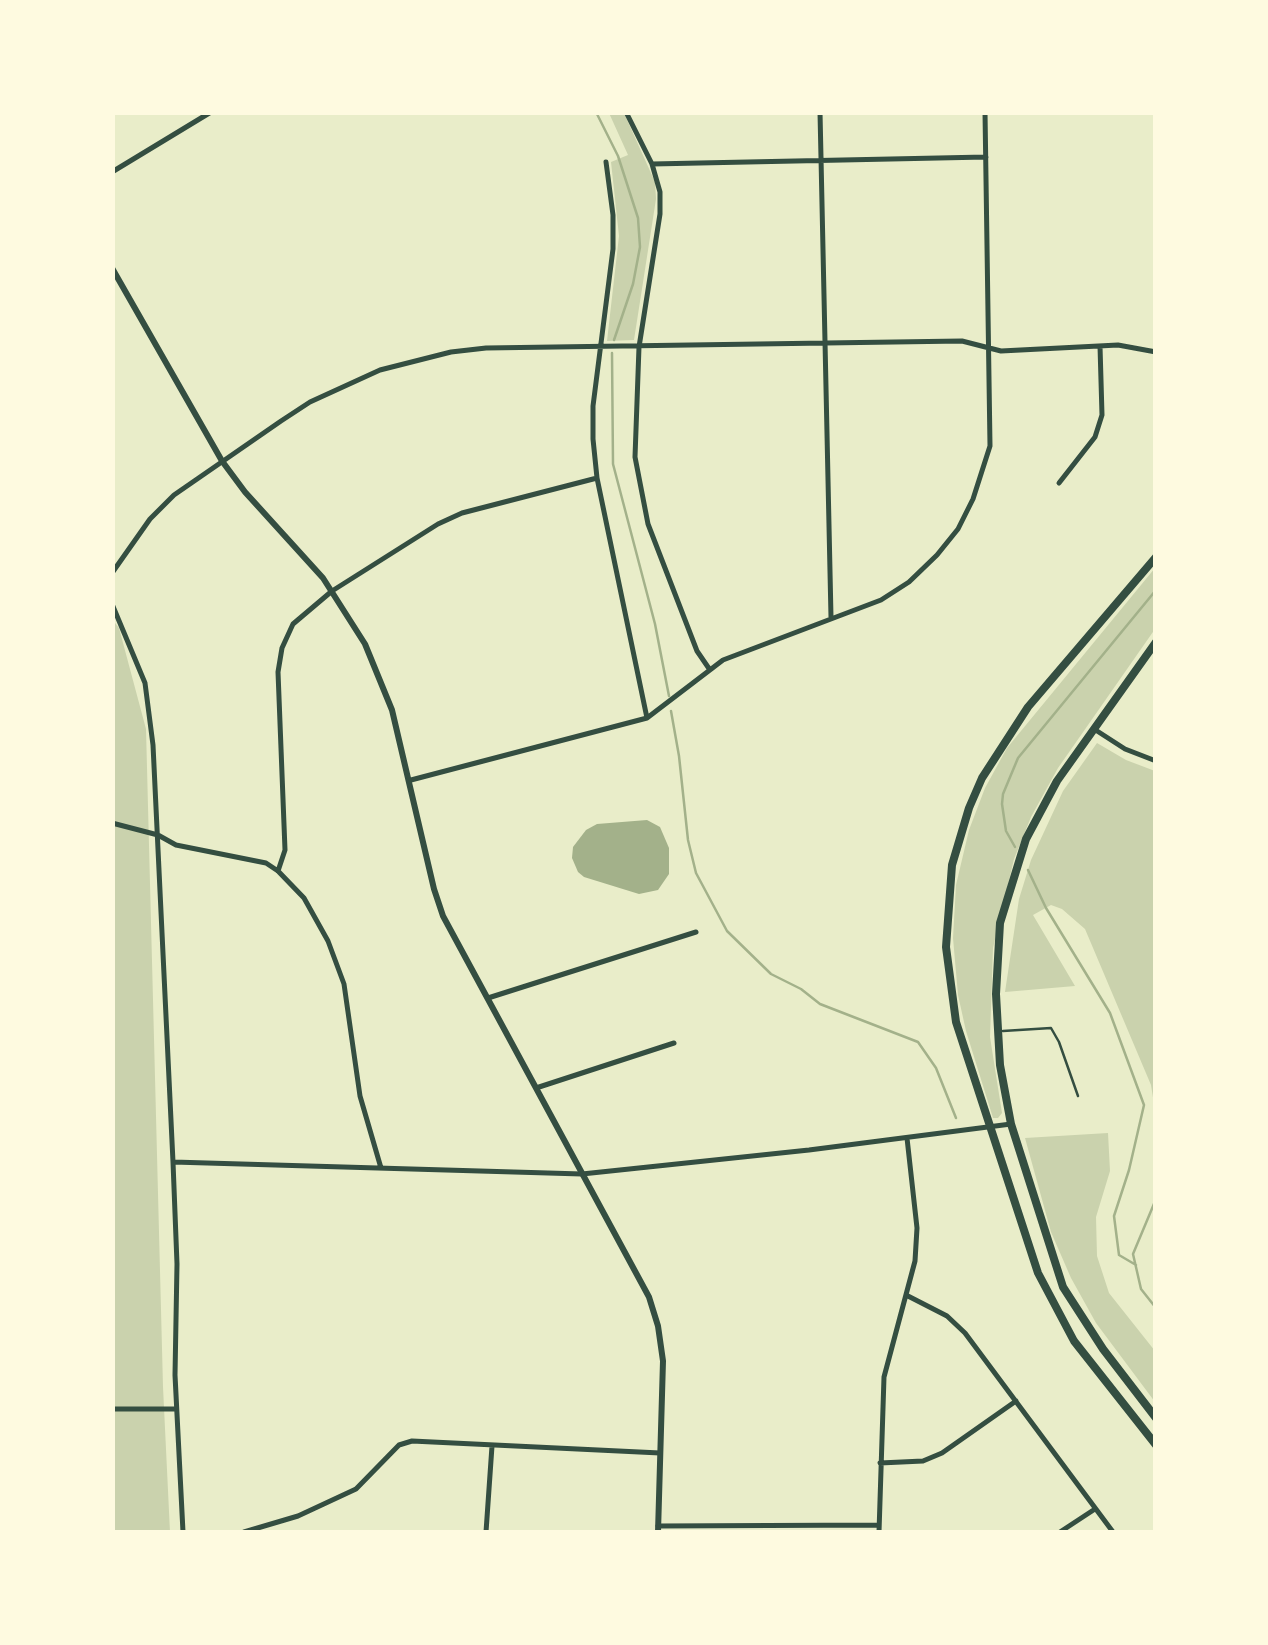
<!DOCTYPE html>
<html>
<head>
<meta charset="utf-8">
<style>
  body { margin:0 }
  #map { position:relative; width:1268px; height:1645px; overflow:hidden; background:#e9edc9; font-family:Helvetica,sans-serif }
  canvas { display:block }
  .frame { position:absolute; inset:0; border:115px solid #fefae0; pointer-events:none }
</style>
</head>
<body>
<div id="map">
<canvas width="1268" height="1645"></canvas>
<div class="frame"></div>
</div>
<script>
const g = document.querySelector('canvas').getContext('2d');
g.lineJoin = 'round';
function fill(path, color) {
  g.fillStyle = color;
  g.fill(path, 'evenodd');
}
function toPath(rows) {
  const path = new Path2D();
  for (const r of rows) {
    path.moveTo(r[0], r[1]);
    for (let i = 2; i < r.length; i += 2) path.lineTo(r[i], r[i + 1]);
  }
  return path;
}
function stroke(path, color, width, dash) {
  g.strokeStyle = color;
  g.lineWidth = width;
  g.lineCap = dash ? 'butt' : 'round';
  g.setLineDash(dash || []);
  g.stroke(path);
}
fill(toPath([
  [609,113,624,113,655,182,656,199,634,340,607,341,619,236,611,162,628,155],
  [1155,568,1155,629,1058,768,1031,817,1014,859,993,948,990,1037,1002,1113,998,1118,993,1118,966,1031,958,995,953,938,956,885,969,830,985,788,1007,748],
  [112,619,119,628,146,729,163,1387,170,1532,113,1532],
  [1097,743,1126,760,1155,771,1155,1110,1151,1085,1085,929,1062,909,1051,905,1033,915,1075,986,1005,992,1019,899,1031,860,1063,791],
  [1108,1133,1110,1171,1096,1217,1097,1256,1109,1293,1155,1351,1155,1402,1096,1323,1071,1278,1051,1232,1025,1138]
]), '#cad2ad');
fill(toPath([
  [647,820,660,827,669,848,669,874,658,890,639,894,584,877,578,872,572,858,573,847,586,830,597,824]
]), '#a3b18a');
stroke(toPath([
  [596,112,618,156,638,218,640,247,633,284,614,340],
  [612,353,613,464,655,624,669,696],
  [671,711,679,756,688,840,696,873,727,931,771,974,801,989,820,1004,918,1042,936,1068,956,1118],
  [1015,847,1006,831,1002,804,1003,794,1018,758,1156,590],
  [1028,870,1046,908,1110,1013,1144,1105,1129,1170,1114,1216,1119,1255,1136,1265],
  [1156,1199,1133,1254,1141,1289,1156,1308]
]), '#a3b18a', 2.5);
stroke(toPath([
  [1003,1031,1051,1028,1059,1042,1078,1096]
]), '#344e41', 2.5);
stroke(toPath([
  [626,112,652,164,660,192,660,214,639,347,635,457,648,524,697,651,710,670],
  [820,112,831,617],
  [606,162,613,215,613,249,593,406,593,439,597,478,647,718],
  [652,164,986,157],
  [112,172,211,112],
  [1059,483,1095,437,1102,415,1100,346],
  [112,573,150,519,174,495,281,421,310,402,380,370,451,352,486,348,962,341,1001,351,1118,345,1156,352],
  [112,604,145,683,153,745,173,1162,177,1264,175,1375,183,1532],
  [1094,729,1125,749,1156,761],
  [411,780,647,718,723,660,881,600,909,582,937,555,958,529,973,499,990,446,985,112],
  [112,823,158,835,176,845,266,863,278,871,304,898,328,941,344,984,360,1096,381,1168],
  [278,871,285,850,278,672,282,648,293,624,332,591,438,524,462,513,597,478],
  [488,998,696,932],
  [536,1088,674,1043],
  [173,1162,582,1174,809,1150,1011,1124],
  [906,1295,947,1316,965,1333,1113,1532],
  [112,1409,176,1409],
  [880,1463,923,1461,942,1453,1016,1401],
  [658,1526,879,1525],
  [244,1532,298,1516,356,1489,399,1445,412,1441,660,1453],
  [486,1532,492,1446],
  [879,1532,884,1377,915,1261,917,1228,907,1138],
  [1060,1532,1095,1509]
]), '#344e41', 5);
stroke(toPath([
  [112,268,222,461,245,492,323,578,365,644,392,710,434,889,443,916,649,1297,658,1326,663,1361,658,1532]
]), '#344e41', 6);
stroke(toPath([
  [1156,557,1028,707,982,778,969,808,952,865,946,947,956,1022,1038,1273,1074,1341,1156,1445],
  [1156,642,1057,781,1026,839,1000,923,996,994,1000,1065,1011,1124,1063,1287,1103,1349,1156,1418]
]), '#344e41', 8);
</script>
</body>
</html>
